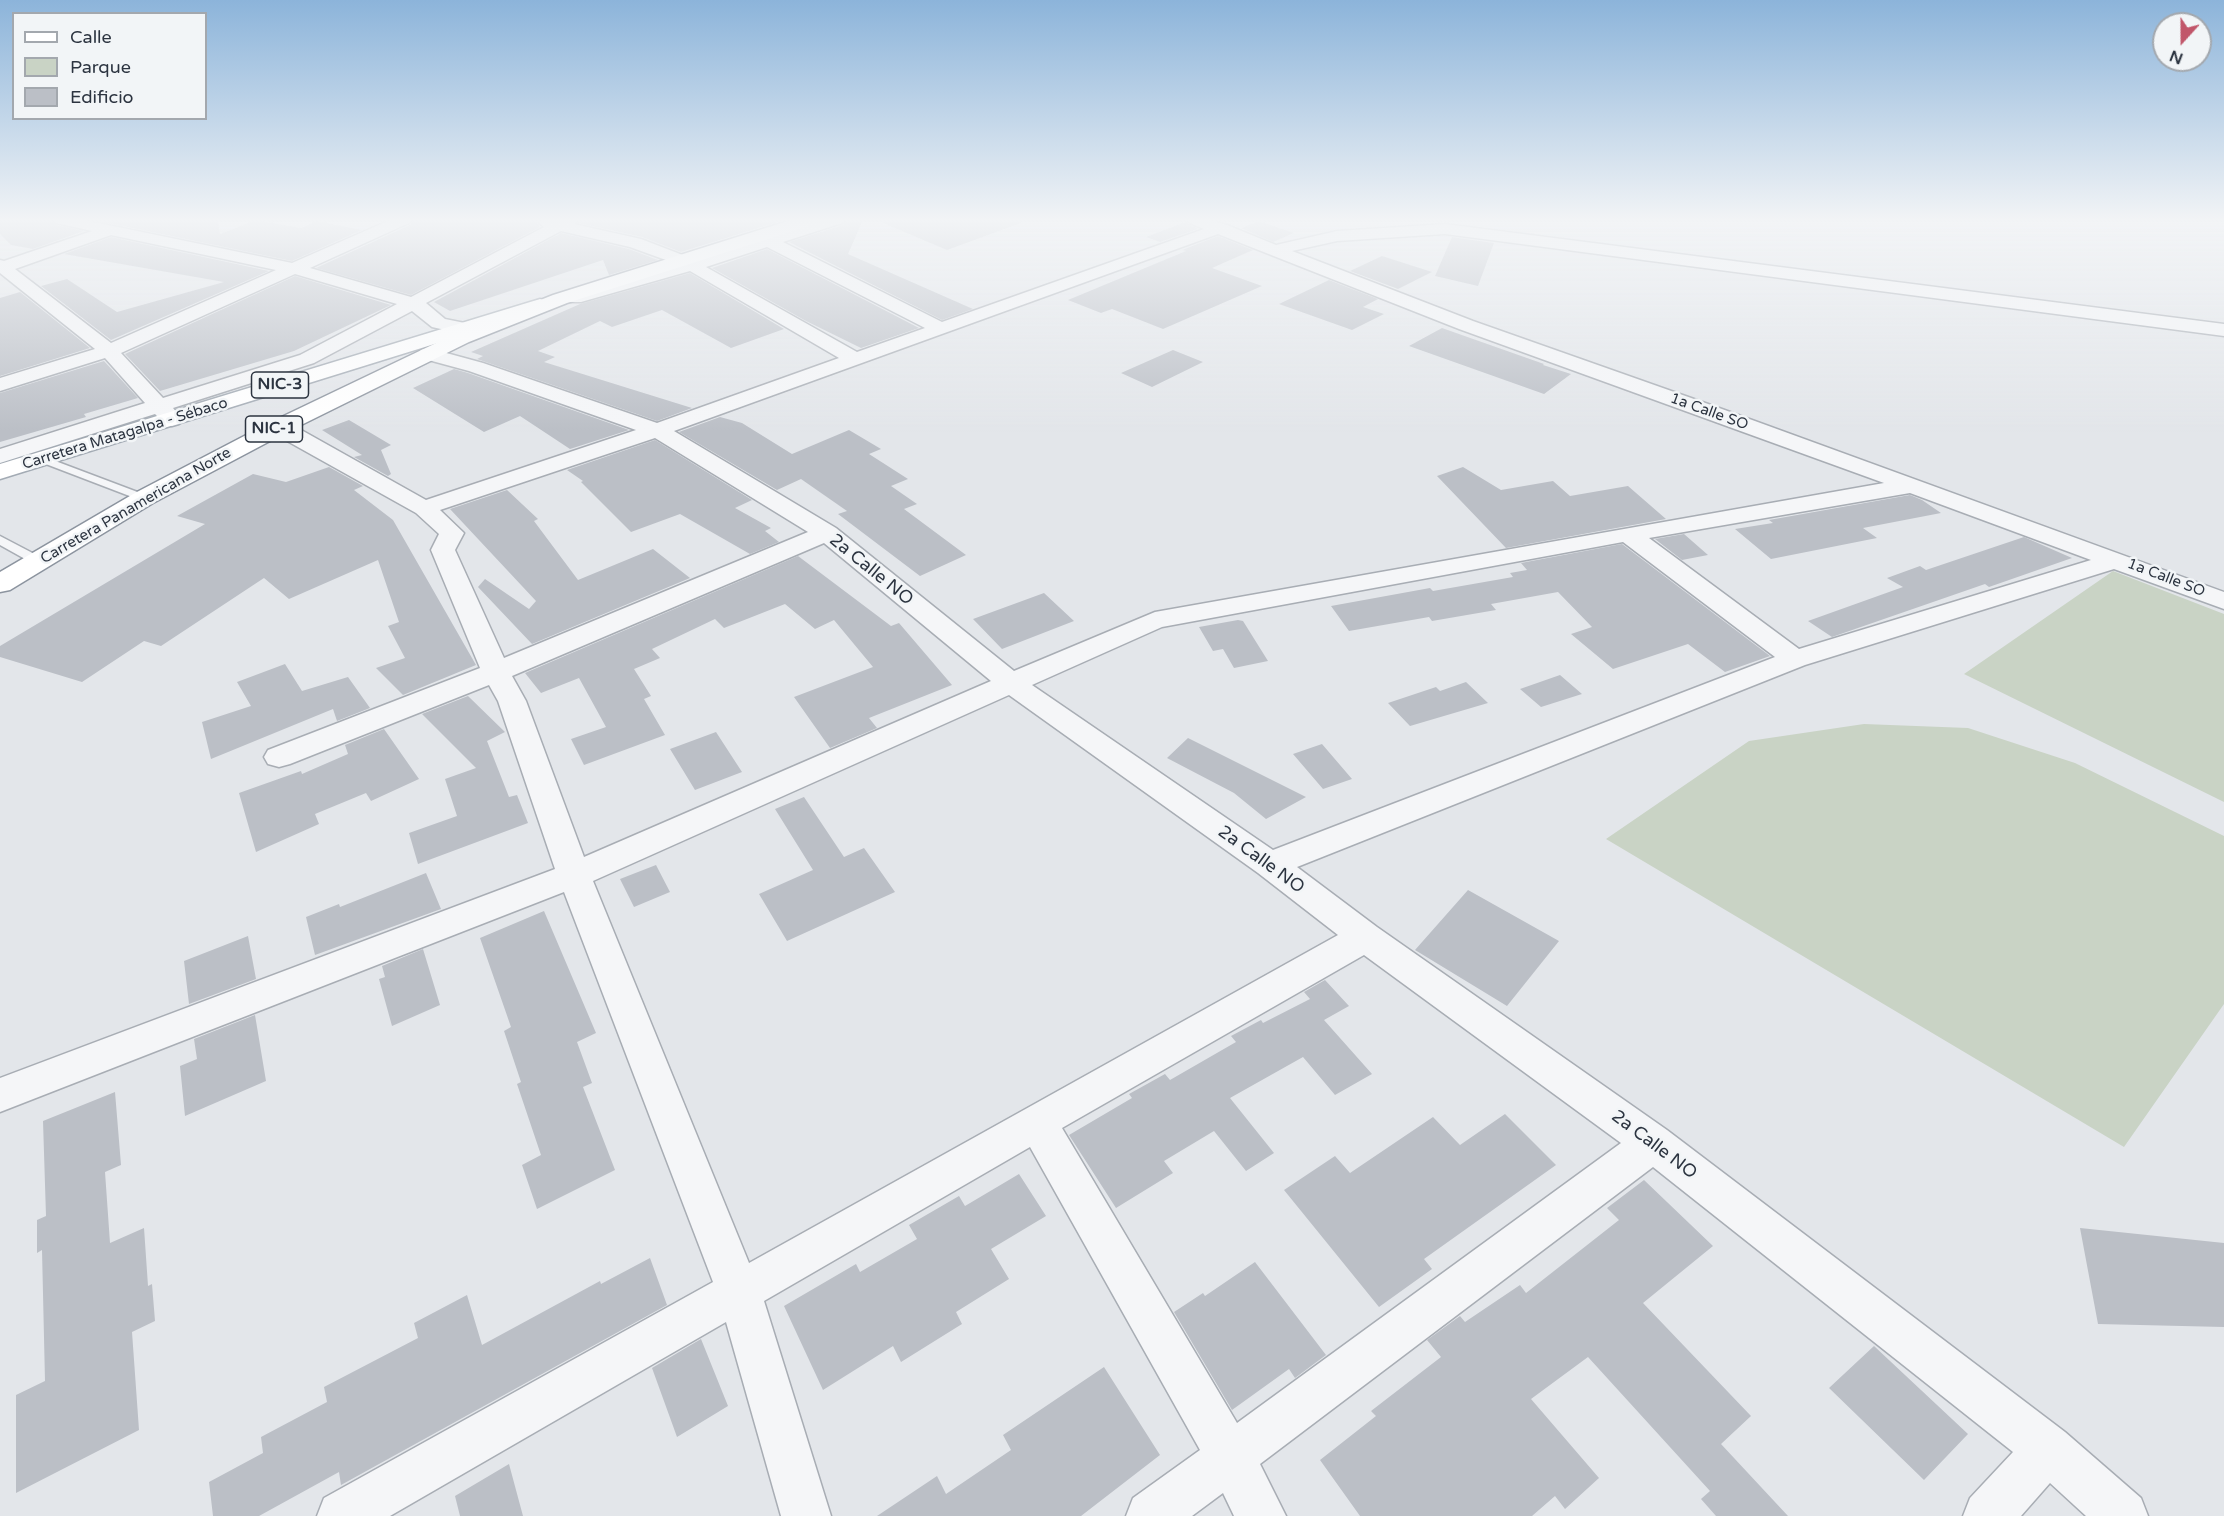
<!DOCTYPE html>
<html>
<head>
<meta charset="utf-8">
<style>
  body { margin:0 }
  #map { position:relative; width:2224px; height:1516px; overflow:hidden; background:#e3e6ea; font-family:"Varela Round",sans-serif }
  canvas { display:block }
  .legend { position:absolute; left:12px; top:12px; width:195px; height:108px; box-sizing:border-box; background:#f2f5f7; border:2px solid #a3a8ae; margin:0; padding:8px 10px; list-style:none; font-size:18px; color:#2c3440 }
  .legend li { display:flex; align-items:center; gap:12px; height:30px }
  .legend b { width:30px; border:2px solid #a3a8ae }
  .north { position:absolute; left:2152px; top:12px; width:60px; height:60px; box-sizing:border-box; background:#f2f5f7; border:2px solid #a3a8ae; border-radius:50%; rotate:201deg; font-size:16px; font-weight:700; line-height:24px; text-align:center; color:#2c3440 }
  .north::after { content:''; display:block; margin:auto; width:21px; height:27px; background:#c1566a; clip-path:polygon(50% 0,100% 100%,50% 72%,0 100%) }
</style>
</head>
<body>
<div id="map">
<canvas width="2224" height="1516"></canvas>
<ul class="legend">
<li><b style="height:8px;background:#fff"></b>Calle</li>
<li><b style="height:16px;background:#c9d3c5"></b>Parque</li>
<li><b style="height:16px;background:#bbbfc6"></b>Edificio</li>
</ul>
<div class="north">N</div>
</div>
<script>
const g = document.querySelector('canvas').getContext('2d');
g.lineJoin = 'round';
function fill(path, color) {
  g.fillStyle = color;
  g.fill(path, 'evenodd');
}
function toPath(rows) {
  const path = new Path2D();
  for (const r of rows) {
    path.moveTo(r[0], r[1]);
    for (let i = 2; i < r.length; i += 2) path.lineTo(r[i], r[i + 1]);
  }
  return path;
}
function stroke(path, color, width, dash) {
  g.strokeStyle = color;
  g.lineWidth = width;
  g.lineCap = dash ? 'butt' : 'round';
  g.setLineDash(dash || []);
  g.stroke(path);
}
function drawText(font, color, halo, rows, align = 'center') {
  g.font = font + ' "Varela Round",sans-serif';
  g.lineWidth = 5;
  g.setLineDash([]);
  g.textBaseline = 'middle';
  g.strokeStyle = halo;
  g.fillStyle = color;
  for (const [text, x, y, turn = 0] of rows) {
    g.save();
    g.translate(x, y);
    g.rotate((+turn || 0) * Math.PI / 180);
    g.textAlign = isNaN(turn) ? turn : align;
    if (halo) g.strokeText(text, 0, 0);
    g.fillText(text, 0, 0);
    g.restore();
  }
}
fill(toPath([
  [2113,571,2224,614,2224,802,1964,674],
  [1864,724,1968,728,2075,763,2224,836,2224,1004,2124,1147,1606,839,1749,741]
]), '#c9d3c5');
fill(toPath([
  [0,220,52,220,56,225,84,231,33,249,11,245,0,234],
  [94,220,218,220,220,234,256,220,301,228,317,221,362,230,292,261],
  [413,220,538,220,537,223,540,227,411,295,316,268,410,225],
  [580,220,784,220,681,252,642,237,578,223],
  [846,220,863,220,848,254,973,309,942,320,789,242,843,225],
  [876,220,1021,220,1021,223,947,250],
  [1259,221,1294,233,1273,242,1241,228],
  [1185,222,1198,229,1160,242,1146,237],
  [561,233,629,249,658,260,609,275,603,260,450,311,434,302],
  [1218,236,1253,250,1212,268,1262,286,1163,329,1112,309,1101,313,1068,300,1186,251,1182,250],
  [111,237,269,271,111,340,41,286,67,279,117,312,224,282,64,254],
  [1452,237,1494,243,1478,286,1435,276],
  [767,249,919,328,861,348,806,321,712,268],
  [1382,256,1432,272,1398,289,1350,271],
  [690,273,784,329,731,348,662,310,612,327,600,321,538,351,555,357,544,362,692,408,657,421,477,359,483,356,471,352,580,304],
  [295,276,391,305,294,351,160,391,125,354],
  [1329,280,1378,299,1363,307,1384,314,1352,330,1279,304],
  [20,292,90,348,0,376,0,298],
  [1442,328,1544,364,1543,365,1571,374,1544,394,1409,346],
  [1173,350,1203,362,1152,387,1121,373],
  [104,361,138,398,84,414,86,417,0,442,0,393],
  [454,369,468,373,629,430,570,449,520,416,484,432,413,388],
  [720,417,742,423,792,454,849,430,881,449,869,454,908,479,891,486,917,504,904,509,966,555,920,576,838,514,847,511,801,479,777,490,679,432],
  [349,420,391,445,381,450,391,474,388,476,354,457,362,455,322,430],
  [655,440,752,500,735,508,771,528,765,531,779,542,750,554,680,514,631,532,581,482,583,481,567,470],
  [329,467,363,486,354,490,393,520,476,665,403,695,376,668,405,658,388,626,399,622,378,560,289,599,264,578,161,646,144,641,82,682,0,657,0,646,205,524,177,516,253,474,286,482],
  [1463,467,1501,490,1553,481,1570,496,1628,486,1666,519,1506,548,1437,476],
  [507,490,538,519,534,521,578,580,653,549,690,578,532,644,478,587,485,579,529,609,536,601,450,509],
  [1910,495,1922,500,1941,513,1863,528,1877,538,1771,559,1735,529,1773,523,1769,520],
  [1684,534,1708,555,1682,560,1655,539],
  [2024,537,2072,558,1989,587,1985,584,1832,637,1808,621,1903,587,1887,578,1920,566,1926,570],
  [1622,544,1770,656,1725,672,1688,644,1613,669,1571,634,1592,627,1558,592,1491,604,1496,610,1432,621,1429,617,1349,631,1331,606,1430,588,1433,591,1513,577,1510,573,1527,570,1521,563],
  [798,556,891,626,899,623,952,685,869,718,877,728,830,748,794,697,873,667,834,620,815,629,785,604,724,628,715,619,652,649,660,658,634,669,651,696,644,699,665,735,584,765,571,739,606,727,579,678,541,693,525,673],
  [1044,593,1074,621,1002,649,973,619],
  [1238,620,1243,621,1268,661,1234,668,1223,649,1213,651,1199,627],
  [285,664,302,691,348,677,370,708,337,721,333,709,211,759,202,722,251,706,237,682],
  [1560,675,1582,694,1541,707,1520,689],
  [1466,682,1488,703,1410,726,1388,703,1436,687,1440,691],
  [468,696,505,732,487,741,509,797,517,795,528,823,418,864,409,833,457,816,445,779,476,768,422,714],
  [384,729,419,779,371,801,366,793,315,814,319,824,256,852,239,793,301,771,302,774,348,754,345,745],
  [716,732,742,772,695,790,670,749],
  [1188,738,1306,797,1266,819,1234,793,1167,758],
  [1322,744,1352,779,1323,789,1293,754],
  [804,797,844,857,864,848,895,892,787,941,759,894,813,870,775,809],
  [656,865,670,892,634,907,620,879],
  [426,873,441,909,315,955,306,917,339,904,340,907],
  [1468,890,1559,941,1507,1006,1415,950],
  [544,911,596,1033,577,1042,592,1083,583,1087,615,1170,537,1209,522,1165,541,1155,517,1084,521,1082,504,1031,511,1027,480,938],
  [248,936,256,979,189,1004,184,961],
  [423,949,440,1005,392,1026,379,979,385,977,382,966],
  [1325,980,1349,1006,1324,1020,1372,1074,1335,1095,1303,1057,1230,1098,1274,1153,1246,1171,1214,1131,1164,1161,1173,1173,1116,1208,1069,1135,1132,1098,1129,1094,1165,1074,1170,1080,1236,1042,1231,1036,1261,1020,1263,1023,1310,999,1304,992],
  [255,1015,266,1081,185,1116,180,1066,197,1059,194,1039],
  [115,1092,121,1165,105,1172,110,1243,144,1228,148,1286,152,1284,155,1321,132,1332,139,1430,16,1493,16,1395,45,1381,42,1250,37,1253,37,1220,46,1216,43,1121],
  [1505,1114,1556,1165,1424,1259,1432,1269,1379,1307,1284,1190,1335,1156,1350,1173,1433,1117,1460,1145],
  [1019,1174,1046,1216,991,1249,1009,1279,956,1312,962,1324,901,1362,893,1346,823,1390,784,1306,856,1264,860,1272,917,1239,909,1225,959,1196,965,1206],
  [1644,1180,1713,1246,1643,1303,1751,1416,1721,1444,1788,1516,1716,1516,1701,1499,1710,1491,1588,1357,1531,1399,1599,1478,1565,1509,1555,1496,1532,1516,1360,1516,1320,1460,1376,1416,1371,1411,1441,1357,1427,1340,1460,1316,1465,1322,1520,1285,1526,1293,1619,1220,1607,1208],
  [2080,1228,2224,1243,2224,1327,2098,1324],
  [650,1258,667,1305,341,1485,339,1472,259,1516,213,1516,209,1482,263,1453,261,1437,327,1402,324,1387,418,1338,414,1323,467,1295,482,1345,600,1281,601,1284],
  [1255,1262,1326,1355,1295,1378,1289,1369,1232,1410,1174,1312,1203,1293,1205,1296],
  [701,1339,728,1406,677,1437,652,1368],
  [1874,1346,1968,1434,1924,1480,1829,1388],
  [1104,1367,1160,1455,1081,1516,877,1516,937,1476,946,1494,1011,1450,1003,1435],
  [509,1464,523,1516,460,1516,455,1496]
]), '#bbbfc6');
const service = toPath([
  [42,456,148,496,150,498,144,501,140,500,38,461,38,457,42,456],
  [0,536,42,558,44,561,38,565,34,564,0,545,0,536]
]);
const minor = toPath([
  [54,220,84,220,292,263,390,220,411,220,409,223,310,268,411,297,544,227,539,223,541,220,578,220,574,224,641,239,693,259,754,240,752,237,754,234,760,232,770,236,820,220,844,220,842,223,783,242,942,322,1204,229,1190,223,1188,220,1210,220,1227,225,1276,245,1337,231,1445,224,2224,324,2224,336,1445,234,1337,241,1292,251,1473,321,1711,405,2224,592,2224,609,2114,569,1805,665,1297,867,1377,927,1667,1130,2065,1432,2141,1498,2148,1516,2086,1516,2050,1483,2021,1516,1963,1516,1970,1498,2013,1452,1653,1167,1260,1464,1286,1516,1234,1516,1223,1493,1192,1516,1126,1516,1133,1498,1200,1450,1030,1147,764,1301,831,1516,781,1516,726,1322,390,1516,317,1516,324,1498,713,1282,564,892,0,1112,0,1078,555,869,498,701,489,685,290,764,279,767,268,764,264,757,268,750,480,668,431,550,439,534,416,513,271,432,268,427,271,422,279,421,287,422,426,500,636,430,469,371,421,358,418,354,421,350,428,348,483,363,657,423,839,358,690,271,581,302,569,302,566,298,569,294,677,264,630,247,561,231,426,303,445,319,470,324,472,328,470,332,463,334,432,327,412,311,314,363,173,408,183,420,179,424,172,426,165,424,155,414,0,463,0,449,145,403,105,358,0,391,0,378,95,349,0,273,0,260,4,261,92,231,56,223,54,220],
  [1218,234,1459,329,1884,483,1155,612,1014,671,836,528,674,431,1218,234],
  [111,235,276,270,111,343,15,269,111,235],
  [767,247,925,328,857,352,706,267,767,247],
  [295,274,397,304,300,355,163,398,121,353,295,274],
  [655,438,808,532,504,658,455,550,464,533,440,510,655,438],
  [1910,493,2091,560,1799,649,1649,538,1910,493],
  [1623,542,1775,657,1273,850,1032,685,1162,627,1623,542],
  [824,543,991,681,584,857,526,701,512,676,824,543],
  [1009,695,1258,873,1338,935,749,1263,593,881,1009,695],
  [1364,955,1621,1143,1237,1423,1062,1128,1364,955]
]);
const primary = toPath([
  [540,299,547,301,550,305,547,309,0,479,0,464,540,299]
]);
const trunk = toPath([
  [791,220,818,220,815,224,567,303,469,342,287,432,153,503,10,590,0,592,0,572,135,493,271,422,455,334,553,295,791,220]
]);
stroke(service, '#a8adb4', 3);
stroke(minor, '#a8adb4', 3);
stroke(primary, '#a3abb4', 3);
stroke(trunk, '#8c949f', 3);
fill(service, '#f5f6f8');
fill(minor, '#f5f6f8');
fill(primary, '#fff');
fill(trunk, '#fff');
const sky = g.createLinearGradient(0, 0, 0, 432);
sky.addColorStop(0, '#8cb4da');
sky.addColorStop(0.51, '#f2f4f6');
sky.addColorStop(1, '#f2f4f600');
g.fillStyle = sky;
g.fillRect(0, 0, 2224, 432);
drawText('15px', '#2c3440', '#f2f5f7', [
  ["1a Calle SO",1709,412,20],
  ["Carretera Matagalpa - Sébaco",125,434,-17],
  ["Carretera Panamericana Norte",136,506,-30],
  ["1a Calle SO",2166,578,21]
]);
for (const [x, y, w] of [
  [280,385,57],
  [274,429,57]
]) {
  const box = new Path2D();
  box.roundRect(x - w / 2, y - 13, w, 26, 4.5);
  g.fillStyle = '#f2f5f7';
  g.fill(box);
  stroke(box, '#2c3440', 1.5);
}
drawText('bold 16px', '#2c3440', null, [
  ["NIC-3",280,385],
  ["NIC-1",274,429]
]);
drawText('18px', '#2c3440', '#f2f5f7', [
  ["2a Calle NO",871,570,39],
  ["2a Calle NO",1261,860,36],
  ["2a Calle NO",1654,1145,37]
]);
</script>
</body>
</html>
